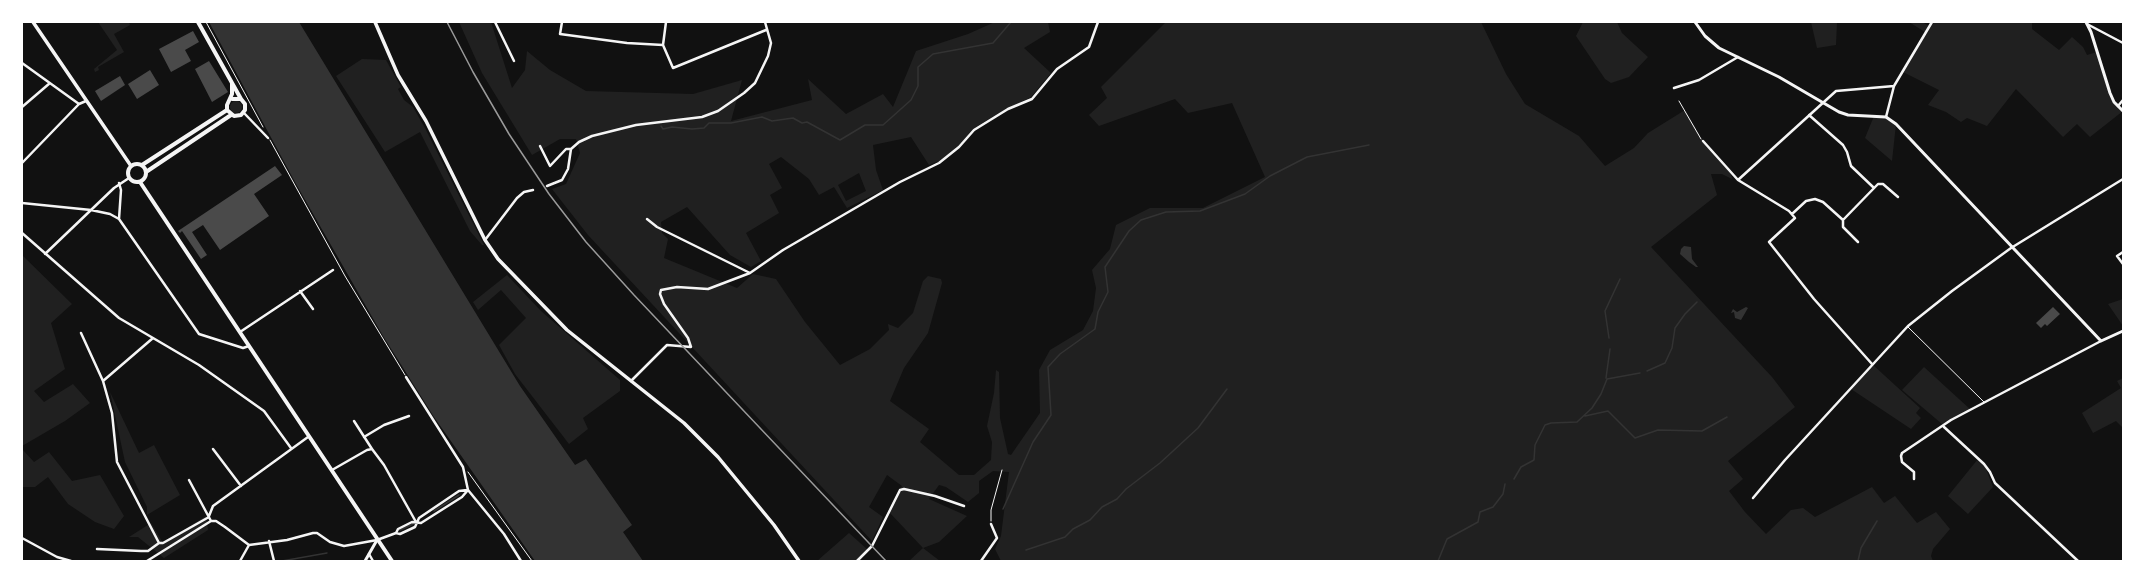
<!DOCTYPE html>
<html>
<head>
<meta charset="utf-8">
<style>
  body { margin:0 }
  #map { position:relative; width:2145px; height:583px; overflow:hidden; background:#111; font-family:Poppins,sans-serif }
  canvas { display:block }
  .frame { position:absolute; inset:0; border:23px solid #fff; pointer-events:none }
</style>
</head>
<body>
<div id="map">
<canvas width="2145" height="583"></canvas>
<div class="frame"></div>
</div>
<script>
const g = document.querySelector('canvas').getContext('2d');
g.lineJoin = 'round';
function fill(path, color) {
  g.fillStyle = color;
  g.fill(path, 'evenodd');
}
function toPath(rows) {
  const path = new Path2D();
  for (const r of rows) {
    if (r.length === 3) {
      path.moveTo(r[0] + r[2], r[1]);
      path.arc(r[0], r[1], r[2], 0, 2 * Math.PI);
      continue;
    }
    path.moveTo(r[0], r[1]);
    for (let i = 2; i < r.length; i += 2) path.lineTo(r[i], r[i + 1]);
  }
  return path;
}
function stroke(path, color, width, dash) {
  g.strokeStyle = color;
  g.lineWidth = width;
  g.lineCap = dash ? 'butt' : 'round';
  g.setLineDash(dash || []);
  g.stroke(path);
}
fill(toPath([
  [98,22,129,22,130,25,114,34,124,52,98,67,99,70,95,72,94,69,117,50],
  [459,22,491,22,512,88,525,70,527,51,550,70,586,91,693,94,742,80,731,121,812,100,808,79,846,114,883,94,893,107,916,51,968,34,995,22,1048,22,1050,32,1024,48,1051,73,1031,97,992,117,973,129,959,146,939,161,929,165,911,137,873,145,876,170,883,190,847,208,834,187,819,195,809,179,781,157,769,164,782,188,770,195,779,213,746,233,761,261,751,267,730,255,687,207,661,222,662,233,668,239,664,258,737,288,753,274,776,279,805,322,840,365,870,349,889,330,888,324,898,328,913,313,923,281,928,276,941,279,942,283,928,333,904,368,890,401,929,429,920,442,959,475,974,475,991,460,992,442,987,426,994,393,996,370,999,372,1000,418,1008,454,1011,455,1040,413,1039,370,1050,350,1083,330,1093,311,1096,288,1092,270,1110,249,1116,225,1150,208,1203,208,1265,177,1232,103,1188,113,1175,99,1099,126,1089,115,1107,98,1101,87,1166,22,1481,22,1506,74,1525,104,1579,136,1605,166,1634,148,1648,133,1685,110,1703,141,1731,173,1732,179,1722,174,1711,174,1717,195,1651,247,1772,377,1795,407,1728,461,1743,479,1729,491,1745,512,1766,534,1791,510,1803,508,1815,517,1872,487,1884,503,1895,496,1917,523,1936,512,1950,529,1933,549,1931,556,1933,561,1001,561,995,549,1001,536,1009,472,993,471,979,481,979,493,968,502,946,487,939,485,929,499,967,516,939,542,923,548,940,561,909,561,923,548,889,512,902,486,887,475,869,507,883,517,872,541,588,235,552,189,566,184,580,153,576,139,560,139,532,155,482,73],
  [859,173,866,191,846,201,838,185],
  [1583,22,1617,22,1622,33,1648,57,1629,77,1611,83,1605,79,1576,36],
  [1811,22,1837,22,1836,45,1817,48],
  [1909,22,1922,22,1929,26,1932,22,2032,22,2032,29,2059,50,2072,37,2083,47,2087,55,2097,52,2112,98,2123,111,2090,137,2077,124,2063,137,2016,89,1987,126,1967,118,1961,122,1946,112,1928,105,1939,90,1901,71,1925,32],
  [362,59,386,60,401,87,398,89,404,100,413,107,425,128,484,245,482,245,470,231,420,132,385,152,336,76],
  [236,107,6],
  [1874,116,1886,117,1896,124,1892,161,1865,138],
  [22,255,72,304,51,323,65,369,34,391,44,402,73,384,90,403,65,421,22,446],
  [507,275,541,311,620,380,620,391,583,418,588,429,569,444,515,374,499,345,526,318,501,290,478,310,473,302],
  [2123,299,2123,326,2108,304],
  [1872,364,1920,408,1916,413,1921,418,1911,429,1851,389],
  [1924,367,1971,410,1942,424,1902,390],
  [2123,378,2123,428,2116,421,2093,433,2082,413,2121,388,2117,381],
  [110,392,139,453,154,445,180,495,147,515,147,507,125,462],
  [22,449,34,462,49,452,72,481,100,475,124,516,114,529,95,522,68,504,48,477,35,487,22,487],
  [1978,459,1984,464,1993,487,1968,514,1948,496],
  [206,516,208,530,164,558,138,537,129,537,151,523,163,543],
  [849,533,868,550,857,561,817,561]
]), '#202020');
fill(toPath([
  [209,22,299,22,520,386,575,465,586,459,632,525,623,532,643,561,535,561,434,417,383,336,296,184],
  [1684,246,1691,247,1692,259,1698,267,1696,267,1689,262,1680,254,1681,249],
  [1746,307,1748,308,1741,320,1735,318,1734,312,1731,313,1733,309,1737,312]
]), '#333');
stroke(toPath([
  [661,126,663,129,672,127,692,129,704,128,709,123,731,123,762,117,772,121,793,118,802,123,807,122,840,140,865,125,883,125,911,100,918,86,918,67,933,54,993,43,1011,22],
  [1609,338,1605,311,1620,279],
  [1647,371,1665,363,1672,348,1675,328,1685,314,1697,302],
  [1606,378,1610,349],
  [1585,416,1608,411,1635,438,1658,430,1702,431,1727,417],
  [1514,479,1521,467,1534,460,1535,445,1545,425,1551,423,1577,422,1592,408,1601,394,1607,379,1640,373],
  [1003,509,1033,442,1051,415,1048,367,1060,354,1095,329,1098,312,1108,292,1105,267,1129,231,1141,220,1166,212,1200,211,1245,194,1270,176,1307,157,1369,145],
  [434,511,459,495],
  [400,530,413,524],
  [1026,550,1065,537,1073,529,1090,520,1102,507,1117,499,1126,489,1160,463,1198,428,1227,389],
  [282,561,327,553],
  [1438,561,1447,539,1478,522,1480,512,1493,507,1503,494,1505,484],
  [1858,561,1861,548,1877,521]
]), '#333', 1.5);
fill(toPath([
  [193,31,199,42,185,50,191,61,171,72,159,49],
  [209,61,228,92,212,102,195,69],
  [150,70,159,85,137,99,128,84],
  [120,76,125,85,101,101,95,91],
  [275,166,282,175,254,194,269,216,220,250,203,225,192,232,207,255,201,259,182,231,180,233,178,231],
  [2053,307,2060,314,2047,326,2045,324,2041,328,2036,323]
]), '#4a4a4a');
stroke(toPath([
  [206,22,263,127],
  [1679,101,1701,139],
  [270,140,345,276,405,375],
  [468,472,532,561],
  [991,521,991,510,1002,470]
]), '#f5f5f5', 1);
stroke(toPath([
  [1908,327,1984,402]
]), '#f5f5f5', 1);
stroke(toPath([
  [495,22,514,61],
  [562,22,560,34,627,43,663,45,666,22],
  [2087,24,2123,43],
  [663,45,673,68,766,30],
  [22,63,79,104],
  [1674,88,1699,80,1738,57],
  [2118,106,2123,100],
  [22,107,50,83],
  [244,113,268,138],
  [1809,115,1843,145,1847,152,1851,166,1873,187],
  [1886,117,1894,86,1932,22],
  [1703,141,1738,180,1789,211,1795,218,1769,242,1814,299,1872,364],
  [540,146,550,166,566,149,571,149],
  [22,163,79,104,86,101],
  [1738,180,1836,91,1894,86],
  [547,186,562,180,568,169,571,149,579,142,592,136,636,125,702,117,718,111,744,93,755,83,768,56,771,43,765,22],
  [22,203,91,210,110,214,119,219,199,334,243,348,249,346],
  [1792,214,1806,201,1815,199,1823,202,1843,220],
  [119,219,121,190,119,183],
  [647,219,657,227,750,273,783,250,857,207,900,182,939,163,959,147,974,130,1008,109,1032,99,1057,69,1089,47,1098,22],
  [22,233,119,318,199,365,264,411,291,448],
  [485,240,517,198,524,192,533,190],
  [1858,242,1843,227,1843,220,1878,184,1883,184,1898,197],
  [2123,252,2117,256,2123,264],
  [45,254,114,188,129,178],
  [300,291,313,309],
  [240,332,333,270],
  [81,333,103,381],
  [153,338,103,381,112,413,117,462,159,543,163,543,209,517],
  [406,377,463,467,468,490,504,534,521,561],
  [631,381,667,345,691,347,688,338,664,304,660,294,661,290,677,287,708,289,750,273],
  [354,421,372,449],
  [1944,427,1984,464,1990,472,1995,483,2078,561],
  [364,437,384,425,409,416],
  [213,449,241,486],
  [332,470,367,450,372,449,384,465,416,522],
  [1914,479,1914,472,1902,462,1901,456,1902,453,1951,420,2101,341],
  [189,480,211,521,216,521,225,527,249,545,287,540,313,533,317,533,330,542,344,546,377,540,396,533,398,529,412,522,421,523,462,497,468,490],
  [1753,498,1785,460,1908,326,1952,291,2011,248,2123,179],
  [209,516,213,506,308,437],
  [396,533,400,534,415,527,419,518,459,491,467,490],
  [22,538,57,557,71,561],
  [269,541,274,561],
  [97,549,141,551,148,551,159,543],
  [369,554,373,561],
  [147,561,211,521],
  [240,561,249,545],
  [857,561,872,546,900,490,904,489,935,496,964,506],
  [981,561,997,538,991,524]
]), '#f5f5f5', 2.5);
stroke(toPath([
  [1695,22,1705,36,1719,48,1779,77,1839,112,1848,115,1886,117,1896,124,2101,341,2123,331],
  [2086,22,2091,32,2110,93,2114,102,2123,111],
  [365,561,377,540]
]), '#f5f5f5', 3);
stroke(toPath([
  [33,22,131,166],
  [375,22,398,75,426,121,485,240,498,259,567,330,684,423,718,457,774,525,799,561]
]), '#f5f5f5', 3.5);
stroke(toPath([
  [198,22,241,99],
  [232,83,232,94,227,105,227,110,234,116,241,115,245,110,245,104,241,99,232,99],
  [137,173,9],
  [142,165,227,110],
  [146,172,231,115],
  [140,182,392,561]
]), '#f5f5f5', 4);
stroke(toPath([
  [447,22,473,72,509,134,549,194,586,242,634,295,886,561]
]), '#9a9a9a', 1.5);
</script>
</body>
</html>
